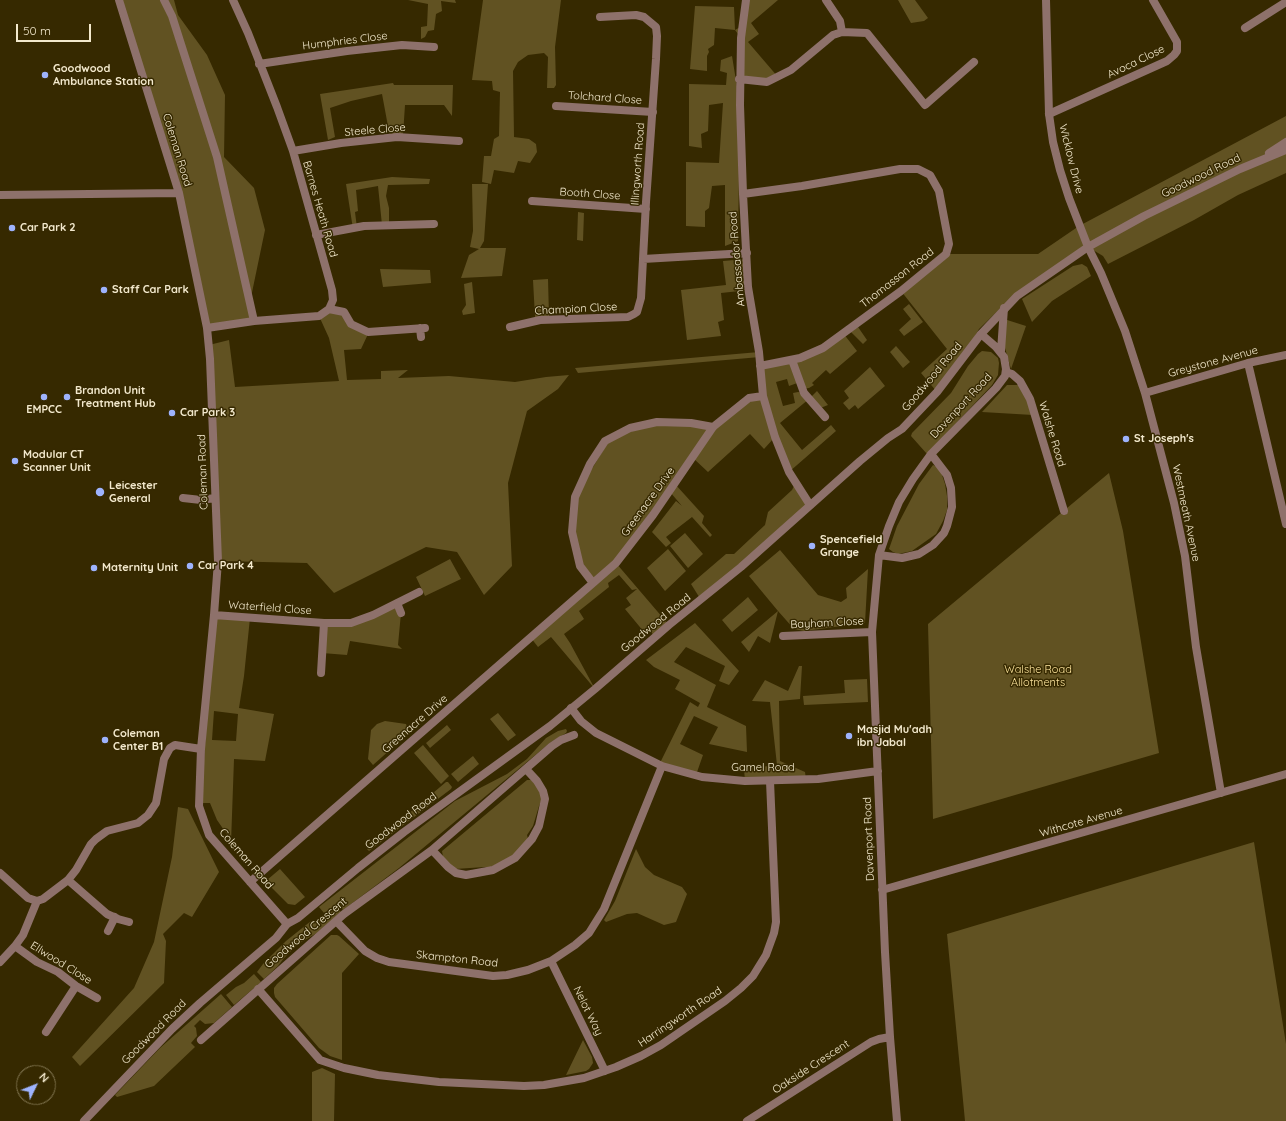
<!DOCTYPE html>
<html>
<head>
<meta charset="utf-8">
<style>
  body { margin:0 }
  #map { position:relative; width:1286px; height:1121px; overflow:hidden; background:#362900; font-family:Quicksand,sans-serif }
  canvas { display:block }
  .north { position:absolute; left:16px; top:1065px; width:40px; height:40px; box-sizing:border-box; background:#362900; border:1px solid #827652; border-radius:50%; rotate:47deg; font-size:11px; font-weight:700; line-height:16px; text-align:center; color:#f3e9cd }
  .north::after { content:''; display:block; margin:auto; width:14px; height:18px; background:#9eb3fd; clip-path:polygon(50% 0,100% 100%,50% 72%,0 100%) }
  .scale { position:absolute; left:16px; top:24px; width:75px; height:18px; box-sizing:border-box; border:2px solid #f3e9cd; border-top:0; padding-left:5px; font-size:12px; line-height:14px; white-space:nowrap; color:#f3e9cd; -webkit-text-stroke:3px #362900; paint-order:stroke }
</style>
</head>
<body>
<div id="map">
<canvas width="1286" height="1121"></canvas>
<div class="north">N</div>
<div class="scale">50 m</div>
</div>
<script>
const g = document.querySelector('canvas').getContext('2d');
g.lineJoin = 'round';
function fill(path, color) {
  g.fillStyle = color;
  g.fill(path, 'evenodd');
}
function toPath(rows) {
  const path = new Path2D();
  for (const r of rows) {
    path.moveTo(r[0], r[1]);
    for (let i = 2; i < r.length; i += 2) path.lineTo(r[i], r[i + 1]);
  }
  return path;
}
function stroke(path, color, width, dash) {
  g.strokeStyle = color;
  g.lineWidth = width;
  g.lineCap = dash ? 'butt' : 'round';
  g.setLineDash(dash || []);
  g.stroke(path);
}
function drawText(font, color, halo, rows, align = 'center') {
  g.font = font + ' Quicksand,sans-serif';
  g.lineWidth = 3;
  g.setLineDash([]);
  g.textBaseline = 'middle';
  g.strokeStyle = halo;
  g.fillStyle = color;
  for (const [text, x, y, turn = 0] of rows) {
    g.save();
    g.translate(x, y);
    g.rotate((+turn || 0) * Math.PI / 180);
    g.textAlign = isNaN(turn) ? turn : align;
    if (halo) g.strokeText(text, 0, 0);
    g.fillText(text, 0, 0);
    g.restore();
  }
}
fill(toPath([
  [119,0,174,0,178,15,207,55,225,95,224,157,254,188,265,230,250,302,254,321,207,328,179,193],
  [408,0,455,0,456,3,441,1,442,11,436,14,434,30,428,31,425,37,421,39,421,27,427,26,428,4],
  [483,0,561,0,555,47,556,85,554,88,547,88,548,57,544,53,528,55,518,62,513,71,514,137,529,139,536,144,537,152,530,163,518,161,514,173,494,170,491,184,482,182,484,156,491,156,494,139,499,136,500,92,493,90,492,81,472,80],
  [746,0,778,0,751,23,759,34,748,42,778,77,767,82,739,79,741,38,735,30,715,28,714,45,708,49,709,52,707,56,707,71,690,69,695,6,734,7,735,30,742,26],
  [898,0,915,0,928,18,924,21,911,23],
  [732,56,740,105,738,241,725,246,725,185,712,186,709,208,705,211,705,227,686,226,686,162,719,163,723,103,709,105,708,131,701,134,702,148,689,146,689,84,726,85,727,73,720,71,721,60],
  [393,83,394,85,453,85,452,116,444,105,405,105,403,135,390,137,382,94,351,101,330,108,335,137,328,140,320,94],
  [1286,116,1286,173,1238,195,1194,220,1108,264,1103,256,1088,247,1017,292,979,329,968,348,937,392,921,373,947,349,901,291,946,254,1038,254,1079,226],
  [392,177,430,179,429,184,388,185,386,196,389,208,389,225,382,225,378,186,356,190,358,211,355,212,357,228,353,229,346,184],
  [472,184,488,184,484,241,480,248,506,248,502,276,461,278,469,255,479,249,470,247,473,231],
  [578,212,584,213,583,241,577,240],
  [747,259,749,290,721,293,724,320,718,322,721,336,687,340,681,290,726,285,723,261],
  [1082,264,1087,267,1091,276,1052,301,1032,322,1022,299,1073,266],
  [380,269,430,270,431,283,383,287],
  [548,279,549,316,535,317,533,280],
  [472,282,475,313,463,315,462,311,466,305,464,284],
  [909,304,923,322,904,336,899,330,911,319,903,309],
  [329,309,344,312,351,323,369,332,361,349,344,350,347,380,381,379,381,371,408,370,398,378,449,376,515,382,546,377,569,375,558,389,527,411,508,483,512,566,484,595,457,552,426,547,334,593,307,563,218,561,209,345,229,340,235,387,339,381,329,338,319,316],
  [1004,319,1026,326,1011,369,1003,341],
  [858,327,867,340,863,344,851,332],
  [843,333,857,351,830,374,826,370,812,383,814,385,809,388,802,389,800,382,789,386,787,379,776,382,783,406,795,403,793,393,798,392,804,393,809,399,817,391,828,405,818,409,809,399,780,423,802,450,831,425,836,431,789,472,774,438,764,449,750,434,708,472,693,458,675,484,704,516,702,523,712,535,710,537,692,517,666,537,671,543,666,547,652,532,676,501,682,506,670,492,616,563,669,625,655,637,648,628,644,632,625,609,631,605,626,598,637,589,632,590,619,575,608,583,609,587,579,611,584,619,564,634,570,643,595,689,551,637,538,647,531,638,593,583,580,566,572,532,575,497,610,439,657,422,713,427,737,407,763,396,760,366,792,360],
  [896,346,910,362,903,368,890,352],
  [982,351,991,352,998,358,999,363,998,375,992,385,927,454,911,436,912,433,951,393,968,366,978,354],
  [759,352,760,357,578,373,575,368],
  [870,367,885,386,858,409,855,405,849,410,843,403,849,398,844,391],
  [1007,385,1023,385,1033,415,982,412],
  [933,465,938,467,941,472,945,484,947,496,947,510,943,521,936,534,912,551,898,554,893,552,889,549,897,526,919,484],
  [1109,473,1123,531,1159,753,933,819,928,624],
  [796,482,810,505,701,600,691,584,726,554,734,554,765,525,768,512,792,490],
  [685,533,703,554,688,568,670,546],
  [668,549,686,571,665,591,647,568],
  [780,550,818,595,841,602,847,598,846,588,868,569,865,623,804,631,794,629,778,611,770,643,758,636,749,652,741,642,778,611,749,576],
  [450,559,461,579,425,596,416,577],
  [748,597,758,610,732,632,722,620],
  [397,603,401,613,398,645,402,649,350,641,347,655,322,653,324,623,351,623],
  [214,615,250,618,244,676,239,708,274,714,265,761,234,759,231,843,226,833,217,820,210,803,201,803],
  [214,711,238,714,236,741,212,740],
  [695,623,739,671,729,685,719,681,725,666,686,647,674,662,716,685,707,707,746,726,747,752,709,744,718,727,694,716,680,744,703,755,696,775,659,765,690,702,698,707,700,703,675,689,680,680,654,667,646,660],
  [799,666,802,666,800,699,779,701,780,761,805,772,806,779,745,781,744,769,777,765,770,702,752,701,765,680,788,691],
  [867,679,868,702,804,705,803,696,845,693,844,680],
  [498,713,516,735,508,741,490,719],
  [385,721,406,724,409,733,373,765,368,759,371,730,377,724],
  [447,725,451,730,430,748,426,743],
  [566,729,567,731,566,733,551,742,399,868,343,910,338,904,324,913,319,907,455,801,507,774,527,759,546,738,558,731],
  [423,745,449,776,441,784,414,753],
  [473,756,479,764,458,782,451,774],
  [527,780,531,780,538,787,542,799,539,806,533,826,527,835,528,839,514,856,489,868,485,867,455,869,443,857,442,851],
  [446,782,448,782,452,787,451,789,369,851,367,849],
  [178,807,188,809,219,872,192,917,184,913,163,934,166,941,164,983,80,1066,72,1057,134,988,154,942,172,857],
  [1254,842,1286,1044,1286,1121,965,1121,947,934],
  [636,849,645,867,654,875,682,887,687,894,676,922,664,925,637,913,627,914,606,922,604,920,615,901],
  [280,869,305,897,295,905,288,904,268,884,267,880],
  [337,908,341,912,317,933,298,944,284,958,278,966,264,979,257,972,263,964,286,941,311,921,314,923],
  [331,935,337,935,339,936,359,954,342,973,342,1060,330,1056,319,1048,275,997,274,993,274,988,277,984],
  [254,974,261,982,234,1005,226,995,236,987,244,983],
  [221,994,232,1007,214,1023,205,1024,200,1020,194,1026,196,1028,197,1036,191,1043,195,1047,154,1086,117,1097,115,1095,160,1048],
  [583,1040,592,1057,593,1063,589,1069,586,1071,566,1075],
  [322,1068,335,1074,334,1121,312,1121,312,1072]
]), '#615222');
stroke(toPath([
  [119,0,179,193,207,328,210,359,218,561,214,615,201,749,199,806,209,835,287,924],
  [164,0,172,16,217,157,254,321],
  [746,0,741,38,740,105,743,194,748,287,759,352,763,396,775,437,789,472,810,505],
  [826,0,840,21,842,32],
  [600,17,636,15,644,17,656,27,657,36,656,59,646,202,643,259,747,253],
  [1245,28,1286,2],
  [259,64,347,51,402,45,434,47],
  [739,79,767,82,791,70,833,35,842,32,867,33,925,105,974,62],
  [556,106,653,112],
  [1049,114,1167,61,1174,55,1177,51,1177,42,1153,0],
  [293,151,341,143,397,137,459,141],
  [743,194,802,186,900,169,918,169,930,175,939,191,949,244,946,254,901,291,823,348,800,358,760,366],
  [0,195,179,193],
  [532,201,646,209],
  [316,235,364,226,434,224],
  [1088,247,1101,273,1125,331,1145,393,1174,503,1185,556,1196,647,1221,793],
  [329,309,344,312,351,324,368,332,425,328],
  [510,327,540,320,628,317,634,314,637,312,641,298,643,259],
  [207,328,254,321,319,316,329,309,333,300,332,290,293,151,277,107,248,33,233,0],
  [420,328,421,337],
  [1001,351,1004,308],
  [792,360,804,393,825,417],
  [1248,363,1286,524],
  [1006,372,1012,374,1020,381,1030,399,1064,511],
  [1145,393,1248,363,1286,355],
  [183,498,201,500,215,498],
  [879,555,902,558,919,554,933,545,944,533,947,526,952,507,951,488,947,475,931,454],
  [593,583,580,566,572,532,575,497,590,464,605,441,630,428,657,422,691,423,713,427],
  [397,603,401,613],
  [214,615,324,623,351,623,373,615,419,592],
  [783,636,872,632],
  [321,673,324,623],
  [571,708,581,721,596,733,662,766,702,777,745,781,818,779,878,771],
  [432,850,448,867,456,873,466,875,493,870,515,858,532,839,539,826,545,799,543,791,537,781,526,769],
  [0,873,28,898,37,901,43,899,68,880,76,870,91,844,96,839,107,831,138,823,148,815,156,803,164,759,170,748,175,745,201,749],
  [68,880,107,914,118,919,129,922],
  [250,882,616,563,653,515,713,427,749,398,763,396],
  [882,890,1286,774],
  [37,901,23,935,15,946,37,962,58,972,76,986,97,998],
  [336,921,365,951,377,958,389,962,493,976,507,975,528,970,551,961,575,945,589,933,604,909,662,766],
  [108,931,115,917],
  [551,961,605,1071],
  [0,962,15,946],
  [258,989,320,1060,344,1068,378,1075,439,1082,524,1086,544,1085,584,1078,616,1067,641,1056,661,1045,725,1001,741,988,753,976,766,955,774,933,776,922,770,781],
  [46,1032,76,986],
  [201,1040,344,914,432,850,552,746,561,740,574,735],
  [747,1121,871,1042,879,1039,890,1037],
  [897,1121,890,1037,885,952,872,632,879,555,889,526,899,502,913,479,931,454,996,388,1005,376,1006,369,1004,357,996,347,981,334]
]), '#8e716b', 8);
stroke(toPath([
  [1046,0,1049,114,1053,142,1060,170,1069,198,1088,247],
  [1269,153,1286,142],
  [84,1121,172,1029,200,1003,276,938,287,924,298,918,358,868,404,832,550,726,595,689,669,625,741,567,860,461,888,438,902,429,937,392,981,334,1017,296,1088,247,1144,216,1240,169,1286,150]
]), '#8e716b', 8);
for (const [x, y, r, color] of [
  [45,75,4,"#9eb3fd"],
  [12,228,4,"#9eb3fd"],
  [104,290,4,"#9eb3fd"],
  [44,397,4,"#9eb3fd"],
  [67,397,4,"#9eb3fd"],
  [172,413,4,"#9eb3fd"],
  [1126,439,4,"#9eb3fd"],
  [15,461,4,"#9eb3fd"],
  [100,492,5,"#9eb3fd"],
  [812,546,4,"#9eb3fd"],
  [190,566,4,"#9eb3fd"],
  [94,568,4,"#9eb3fd"],
  [849,736,4,"#9eb3fd"],
  [105,740,4,"#9eb3fd"]
]) {
  const dot = new Path2D();
  dot.arc(x, y, r, 0, 2 * Math.PI);
  g.fillStyle = color;
  g.fill(dot);
  stroke(dot, '#362900', 1.5);
}
drawText('11px', '#f3e9cd', '#362900', [
  ["Humphries Close",345,41,-7],
  ["Avoca Close",1136,62,-26],
  ["Tolchard Close",605,98,4],
  ["Steele Close",375,130,-5],
  ["Coleman Road",177,150,73],
  ["Wicklow Drive",1071,159,76],
  ["Illingworth Road",638,164,-86],
  ["Goodwood Road",1201,176,-26],
  ["Booth Close",590,194,4],
  ["Barnes Heath Road",320,209,74],
  ["Ambassador Road",737,259,-95],
  ["Thomasson Road",897,278,-38],
  ["Champion Close",576,309,-3],
  ["Greystone Avenue",1213,362,-15],
  ["Goodwood Road",932,377,-50],
  ["Davenport Road",961,406,-47],
  ["Walshe Road",1052,434,73],
  ["Coleman Road",203,472,-92],
  ["Greenacre Drive",648,502,-54],
  ["Westmeath Avenue",1186,513,78],
  ["Waterfield Close",270,608,4],
  ["Goodwood Road",656,623,-39],
  ["Bayham Close",827,623,-3],
  ["Greenacre Drive",415,724,-41],
  ["Gamel Road",763,768],
  ["Goodwood Road",401,821,-37],
  ["Withcote Avenue",1081,822,-16],
  ["Davenport Road",869,839,-92],
  ["Coleman Road",246,859,49],
  ["Goodwood Crescent",306,933,-40],
  ["Skampton Road",457,959,6],
  ["Ellwood Close",61,963,32],
  ["Nelot Way",588,1011,64],
  ["Harringworth Road",680,1017,-34],
  ["Goodwood Road",154,1032,-45],
  ["Oakside Crescent",811,1067,-33]
]);
drawText('bold 11px', '#f3e9cd', '#362900', [
  ["Goodwood",53,69],
  ["Ambulance Station",53,82],
  ["Car Park 2",20,228],
  ["Staff Car Park",112,290],
  ["Brandon Unit",75,391],
  ["Treatment Hub",75,404],
  ["EMPCC",44,410,"center"],
  ["Car Park 3",180,413],
  ["St Joseph's",1134,439],
  ["Modular CT",23,455],
  ["Scanner Unit",23,468],
  ["Leicester",109,486],
  ["General",109,499],
  ["Spencefield",820,540],
  ["Grange",820,553],
  ["Car Park 4",198,566],
  ["Maternity Unit",102,568],
  ["Masjid Mu'adh",857,730],
  ["ibn Jabal",857,743],
  ["Coleman",113,734],
  ["Center B1",113,747]
], 'left');
drawText('11px', '#fbe39c', '#362900', [
  ["Walshe Road",1038,670],
  ["Allotments",1038,683]
]);
</script>
</body>
</html>
